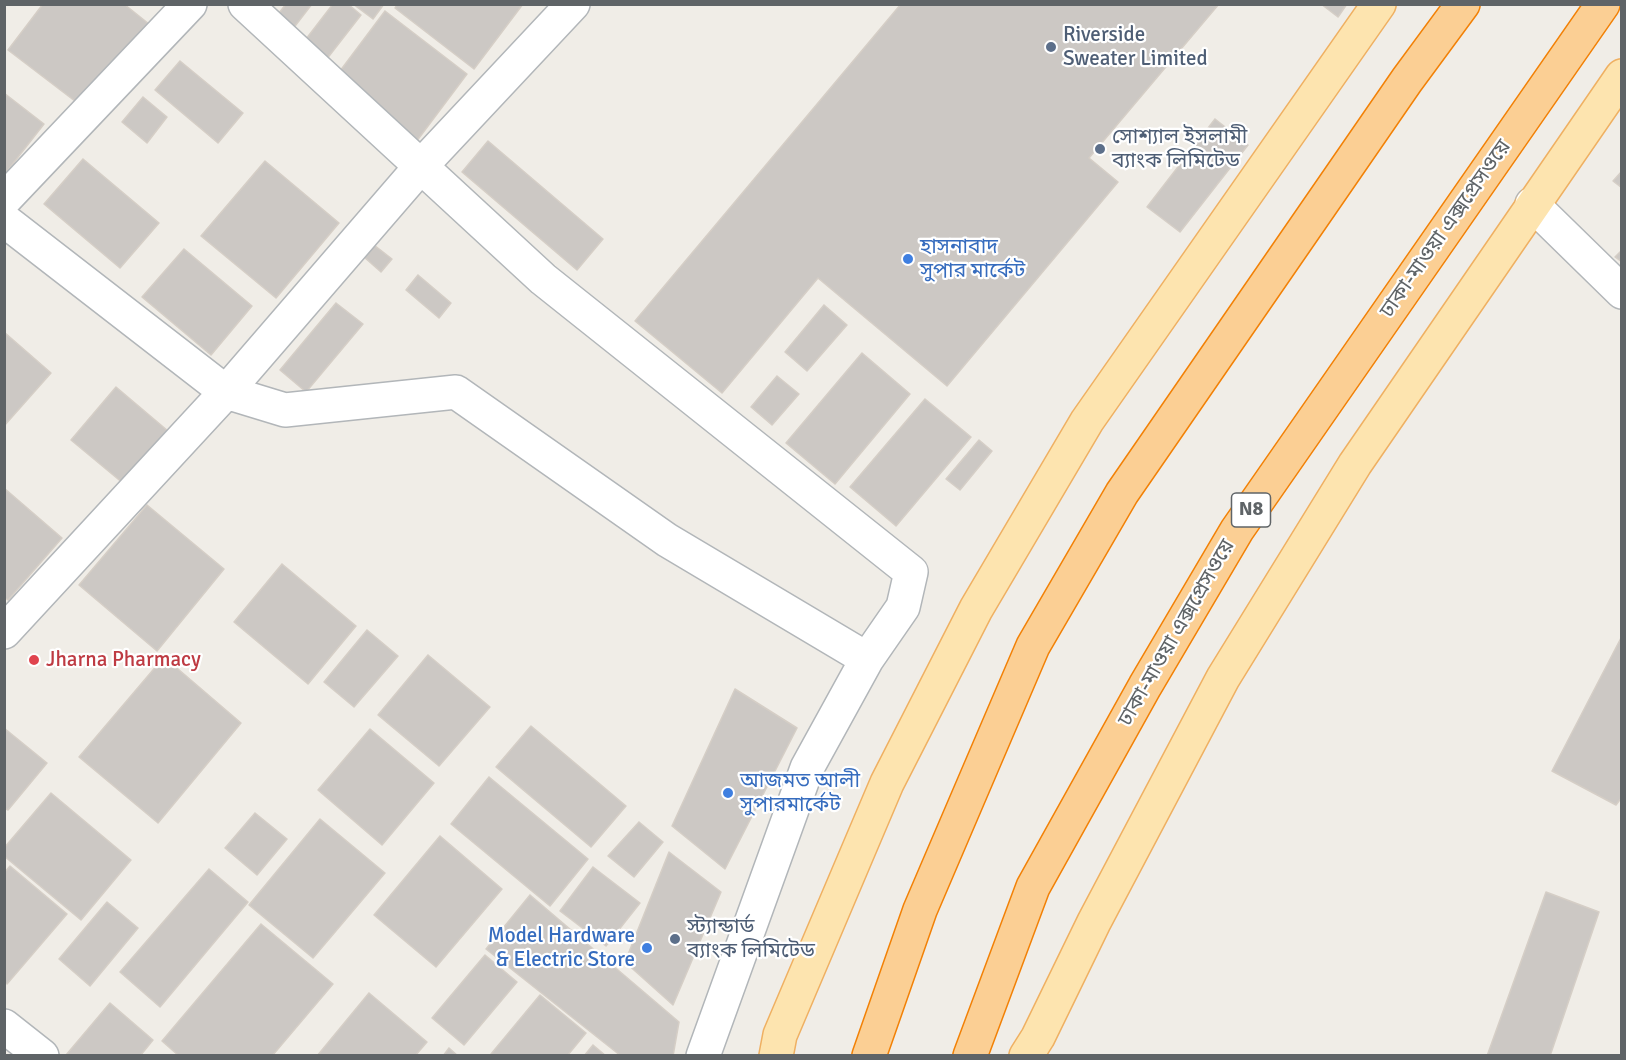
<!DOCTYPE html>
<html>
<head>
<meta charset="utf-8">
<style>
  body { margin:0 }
  #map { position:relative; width:1626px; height:1060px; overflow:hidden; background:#f0ede7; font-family:Signika,sans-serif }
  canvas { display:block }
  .frame { position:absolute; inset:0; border:6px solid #5f6467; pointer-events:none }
</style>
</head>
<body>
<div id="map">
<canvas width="1626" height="1060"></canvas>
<div class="frame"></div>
</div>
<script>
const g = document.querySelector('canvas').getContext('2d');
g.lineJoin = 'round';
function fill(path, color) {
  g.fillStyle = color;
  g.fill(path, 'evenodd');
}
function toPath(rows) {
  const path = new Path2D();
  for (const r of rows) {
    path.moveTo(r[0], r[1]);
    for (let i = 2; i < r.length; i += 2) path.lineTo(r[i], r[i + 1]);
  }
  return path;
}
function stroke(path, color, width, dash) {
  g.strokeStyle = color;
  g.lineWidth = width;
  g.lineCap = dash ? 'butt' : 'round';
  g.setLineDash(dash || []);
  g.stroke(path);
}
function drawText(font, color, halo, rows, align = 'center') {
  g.font = font + ' Signika,"Noto Sans Bengali",sans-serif';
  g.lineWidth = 4.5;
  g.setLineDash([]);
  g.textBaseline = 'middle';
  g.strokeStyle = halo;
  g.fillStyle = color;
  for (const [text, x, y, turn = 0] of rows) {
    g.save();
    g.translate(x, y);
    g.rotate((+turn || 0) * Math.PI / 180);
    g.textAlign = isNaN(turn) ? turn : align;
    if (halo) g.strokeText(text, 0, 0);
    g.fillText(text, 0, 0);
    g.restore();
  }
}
const building = toPath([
  [43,4,124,4,149,24,84,108,8,50,43,4],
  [286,4,312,4,292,30,276,17,286,4],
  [333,4,348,4,361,15,319,69,296,52,333,4],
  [353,4,384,4,373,19,353,4],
  [397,4,523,4,474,69,395,8,397,4],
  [901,4,1219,4,1089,158,1118,182,947,386,818,278,722,393,635,321,901,4],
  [1321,4,1347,4,1338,17,1321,4],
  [385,11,467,74,416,142,334,79,385,11],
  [180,61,243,113,218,143,155,90,180,61],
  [4,93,44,124,4,175,4,93],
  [143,97,167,117,147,143,122,122,143,97],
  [1215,119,1248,145,1180,232,1147,207,1215,119],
  [488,141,603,239,577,270,462,172,488,141],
  [83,159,159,223,120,268,44,204,83,159],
  [265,161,339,223,276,298,201,236,265,161],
  [1622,171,1622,188,1613,181,1622,171],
  [374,245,392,259,381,272,364,257,374,245],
  [184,249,252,306,211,355,142,297,184,249],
  [1622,250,1622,262,1615,257,1622,250],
  [418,275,451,303,439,318,406,290,418,275],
  [336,303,363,324,306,392,280,370,336,303],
  [824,305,847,325,807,371,785,352,824,305],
  [4,332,51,373,4,426,4,332],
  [862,353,910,394,835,484,786,443,862,353],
  [777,376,799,394,772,425,751,407,777,376],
  [116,387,168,431,124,484,71,440,116,387],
  [925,399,971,437,896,526,850,487,925,399],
  [979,440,992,451,960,490,946,479,979,440],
  [4,488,62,538,8,600,4,597,4,488],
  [147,505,224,569,157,651,79,585,147,505],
  [282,564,356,626,308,684,234,622,282,564],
  [367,630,398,656,354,707,324,682,367,630],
  [1622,636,1622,797,1616,805,1552,771,1622,636],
  [428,655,490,707,439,766,378,715,428,655],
  [164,657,241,723,158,823,79,757,164,657],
  [735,689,797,728,725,869,672,826,735,689],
  [531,726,626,806,591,847,496,767,531,726],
  [4,728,47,763,8,810,4,808,4,728],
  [370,729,434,783,382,845,318,790,370,729],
  [489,777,588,859,550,906,451,824,489,777],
  [51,793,131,860,81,920,4,856,4,848,51,793],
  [255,813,287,839,257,875,225,848,255,813],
  [320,819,385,873,313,958,249,905,320,819],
  [639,822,663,842,634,877,608,856,639,822],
  [440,836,502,889,436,967,374,915,440,836],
  [669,852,721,892,673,1005,625,962,669,852],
  [10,866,67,914,7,984,4,982,4,873,10,866],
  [593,867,640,903,606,946,560,911,593,867],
  [209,869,248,902,160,1007,120,972,209,869],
  [1546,892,1599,912,1550,1056,1487,1056,1546,892],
  [530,895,679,1022,673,1056,621,1056,486,949,530,895],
  [107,902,138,928,90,986,59,959,107,902],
  [261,924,333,984,272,1056,179,1056,162,1041,261,924],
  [485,955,517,982,464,1045,432,1018,485,955],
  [369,993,427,1042,415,1056,317,1056,369,993],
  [540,995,586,1033,567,1056,494,1056,491,1054,540,995],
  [110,1003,153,1040,140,1056,66,1055,110,1003],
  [593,1045,606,1056,584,1056,593,1045],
  [449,1048,458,1056,443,1056,449,1048]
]);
fill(building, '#ccc8c4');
stroke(building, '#d5cec6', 1.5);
const minor = toPath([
  [245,4,543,279,911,572,903,607,867,659],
  [4,200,190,4],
  [1532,204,1622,292],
  [4,220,226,392,285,410,456,392,667,540,867,659,807,768,703,1056],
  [4,632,226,392,422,165,573,4],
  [4,1026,42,1056]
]);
const major = toPath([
  [776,1056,780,1035,887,783,976,609,1087,421,1379,4],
  [1026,1056,1038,1037,1094,922,1223,678,1355,464,1622,76]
]);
const highway = toPath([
  [869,1056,920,910,1033,646,1122,493,1407,80,1463,4],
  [970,1056,1033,887,1145,686,1237,530,1603,4]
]);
stroke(minor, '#b2b6b9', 36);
stroke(major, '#efb062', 36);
stroke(highway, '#f28106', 36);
stroke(minor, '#fff', 33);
stroke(major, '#fde4af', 33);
stroke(highway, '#fbcf94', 33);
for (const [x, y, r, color] of [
  [1051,47,6,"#5c6f8a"],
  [1100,149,6,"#5c6f8a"],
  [908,259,6,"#3f7fe0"],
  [34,660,6,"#e0444e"],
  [728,793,6,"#3f7fe0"],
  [675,939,6,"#5c6f8a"],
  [647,948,6,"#3f7fe0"]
]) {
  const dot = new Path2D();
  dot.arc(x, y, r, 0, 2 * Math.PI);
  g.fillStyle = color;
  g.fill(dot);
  stroke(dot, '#fff', 2);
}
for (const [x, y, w] of [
  [1251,510,39]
]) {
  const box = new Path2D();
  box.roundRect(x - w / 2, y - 17, w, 34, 4.5);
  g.fillStyle = '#fff';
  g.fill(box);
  stroke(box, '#5f6467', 1.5);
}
drawText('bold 20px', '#5f6467', null, [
  ["N8",1251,510]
]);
drawText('21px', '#4e5e75', '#fff', [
  ["Riverside",1063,35],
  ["Sweater Limited",1063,59],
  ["সোশ্যাল ইসলামী",1112,137],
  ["ব্যাংক লিমিটেড",1112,161],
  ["স্ট্যান্ডার্ড",687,927],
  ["ব্যাংক লিমিটেড",687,951]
], 'left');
drawText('21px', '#5f6467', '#fff', [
  ["ঢাকা-মাওয়া এক্সপ্রেসওয়ে",1446,229,-55],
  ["ঢাকা-মাওয়া এক্সপ্রেসওয়ে",1177,633,-60]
]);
drawText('21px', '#366cbe', '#fff', [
  ["হাসনাবাদ",920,247],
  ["সুপার মার্কেট",920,271],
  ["আজমত আলী",740,781],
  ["সুপারমার্কেট",740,805],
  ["Model Hardware",635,936,"right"],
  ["& Electric Store",635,960,"right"]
], 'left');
drawText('21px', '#be3a42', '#fff', [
  ["Jharna Pharmacy",46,660]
], 'left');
</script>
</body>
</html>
